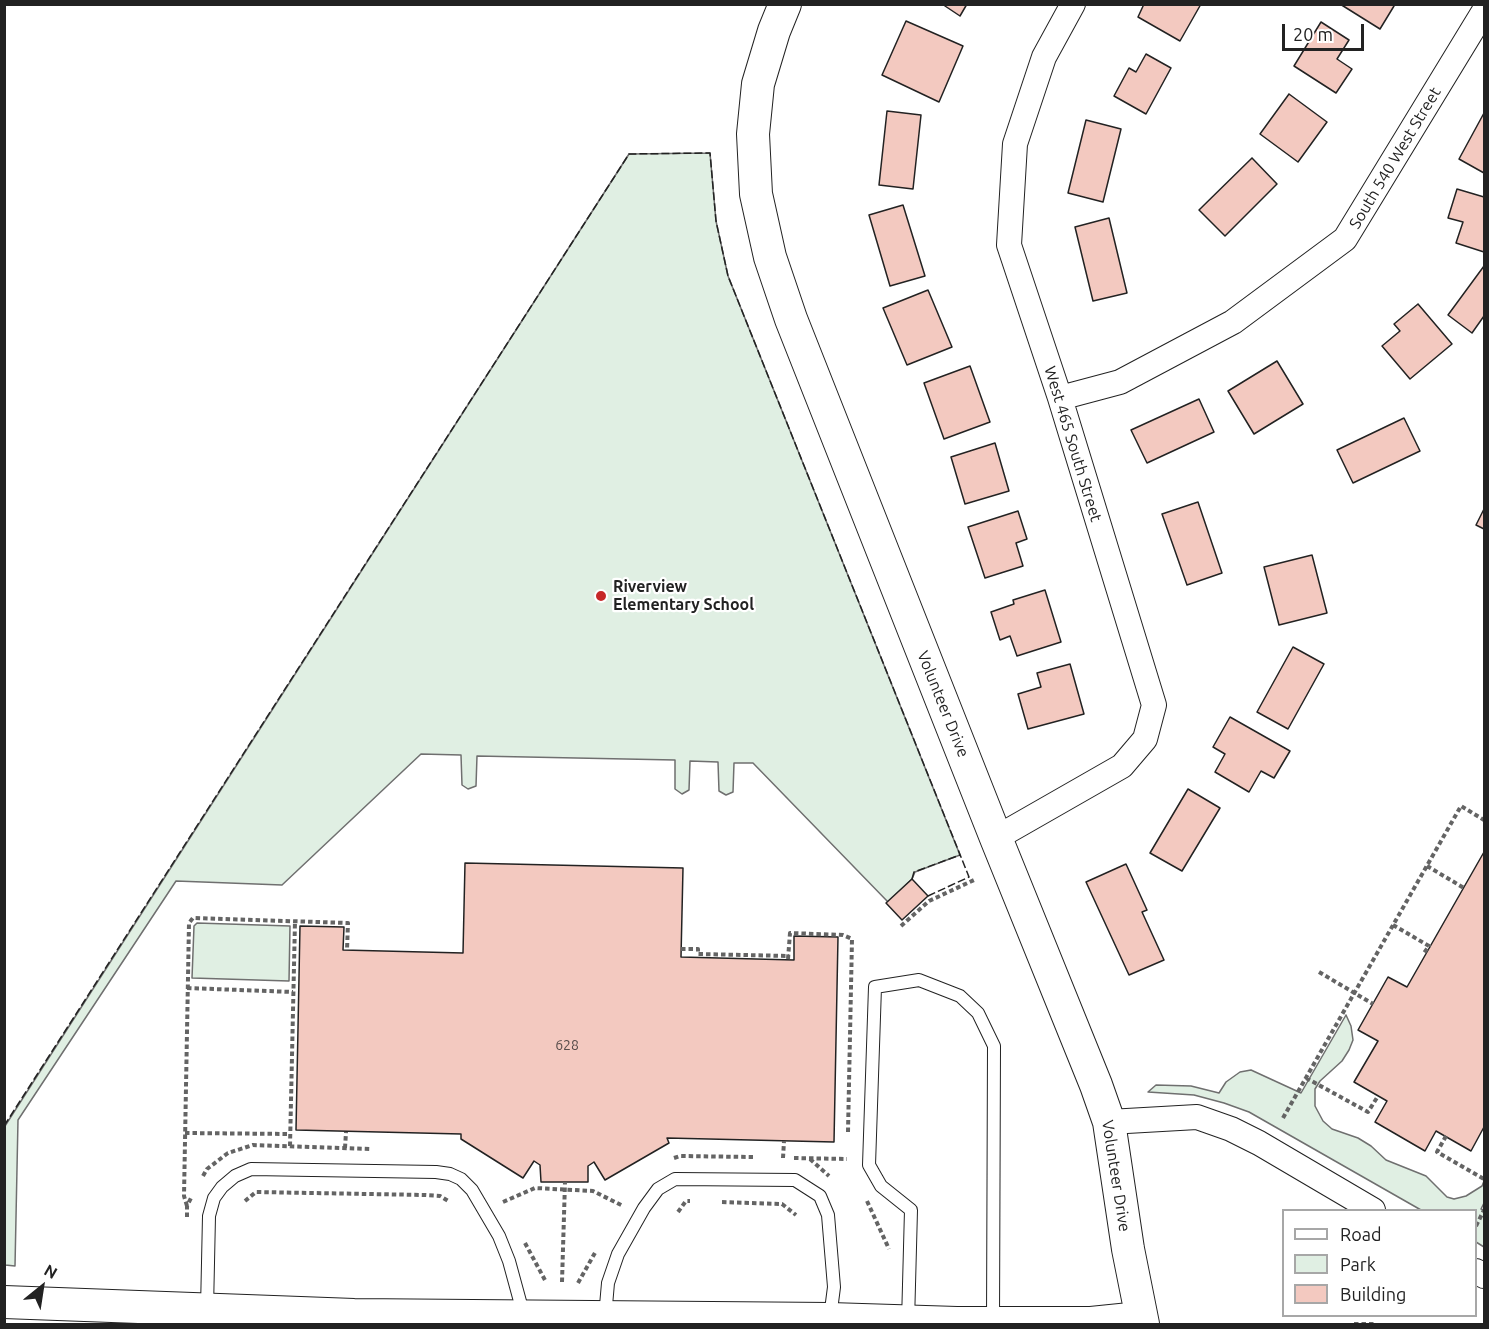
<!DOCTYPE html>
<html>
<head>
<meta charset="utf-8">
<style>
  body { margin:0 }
  #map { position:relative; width:1489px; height:1329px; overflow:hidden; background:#fff; font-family:Ubuntu,sans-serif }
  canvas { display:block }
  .frame { position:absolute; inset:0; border:6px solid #222; pointer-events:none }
  .legend { position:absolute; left:1282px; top:1209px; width:195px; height:108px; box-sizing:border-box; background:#fff; border:2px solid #a7a7a7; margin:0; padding:8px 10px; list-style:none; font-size:18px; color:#222 }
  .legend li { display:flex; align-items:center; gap:12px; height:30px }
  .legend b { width:30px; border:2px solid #a7a7a7 }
  .north { position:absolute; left:12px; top:1257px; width:60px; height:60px; -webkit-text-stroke:4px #fff; paint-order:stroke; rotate:30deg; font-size:16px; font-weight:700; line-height:24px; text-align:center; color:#222 }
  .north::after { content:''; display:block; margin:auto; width:21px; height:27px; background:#222; clip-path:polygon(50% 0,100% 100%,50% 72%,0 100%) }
  .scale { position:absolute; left:1282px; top:24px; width:82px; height:27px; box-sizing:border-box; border:3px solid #222; border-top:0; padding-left:8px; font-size:18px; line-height:21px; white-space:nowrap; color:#222; -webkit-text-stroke:4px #fff; paint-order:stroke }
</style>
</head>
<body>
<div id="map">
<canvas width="1489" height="1329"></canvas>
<div class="frame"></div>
<ul class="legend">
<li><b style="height:8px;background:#fff"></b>Road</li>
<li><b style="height:16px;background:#e0efe3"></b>Park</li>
<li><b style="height:16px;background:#f3c9c0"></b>Building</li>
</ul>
<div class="north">N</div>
<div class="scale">20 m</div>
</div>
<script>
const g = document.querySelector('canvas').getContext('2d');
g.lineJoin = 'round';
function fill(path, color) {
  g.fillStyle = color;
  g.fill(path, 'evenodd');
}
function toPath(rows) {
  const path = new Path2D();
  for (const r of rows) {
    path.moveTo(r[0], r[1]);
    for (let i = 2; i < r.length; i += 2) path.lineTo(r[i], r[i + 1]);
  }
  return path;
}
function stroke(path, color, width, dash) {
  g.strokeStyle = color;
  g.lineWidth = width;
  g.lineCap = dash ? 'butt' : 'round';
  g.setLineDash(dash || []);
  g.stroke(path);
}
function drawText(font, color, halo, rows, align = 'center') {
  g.font = font + ' Ubuntu,sans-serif';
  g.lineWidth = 4.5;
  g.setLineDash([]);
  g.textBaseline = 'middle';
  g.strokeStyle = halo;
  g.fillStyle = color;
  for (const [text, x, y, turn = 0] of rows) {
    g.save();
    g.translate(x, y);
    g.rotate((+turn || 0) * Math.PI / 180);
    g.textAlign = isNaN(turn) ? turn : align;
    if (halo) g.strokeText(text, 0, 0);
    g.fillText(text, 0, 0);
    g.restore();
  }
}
const green = toPath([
  [710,153,716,221,728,276,960,855,915,872,912,879,888,902,753,763,734,763,733,792,726,795,719,791,718,762,690,761,689,790,682,794,675,789,675,760,477,756,476,786,468,789,462,785,461,755,421,754,282,885,176,881,18,1120,15,1266,5,1265,5,1126,629,154,710,153],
  [197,923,290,926,289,981,192,978,194,926,197,923],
  [1346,1015,1351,1026,1353,1040,1349,1050,1342,1061,1320,1081,1315,1089,1315,1106,1323,1121,1332,1129,1358,1138,1371,1146,1386,1160,1426,1176,1447,1197,1454,1199,1466,1196,1482,1186,1484,1181,1484,1203,1481,1209,1484,1210,1484,1247,1476,1242,1476,1210,1421,1210,1249,1112,1224,1103,1194,1095,1148,1092,1156,1085,1191,1086,1219,1093,1226,1082,1240,1072,1251,1070,1301,1093,1346,1015]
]);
fill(green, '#e0efe3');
stroke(green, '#6f6f6f', 1.5);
const building = toPath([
  [942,4,967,4,960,16,942,4],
  [1144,4,1201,4,1180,41,1138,17,1144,4],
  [1340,4,1391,4,1394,6,1380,29,1340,4],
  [906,21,963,46,939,102,882,75,906,21],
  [1321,22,1349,40,1337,59,1352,69,1336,93,1294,66,1321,22],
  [1146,54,1171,68,1146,114,1114,96,1129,68,1136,72,1146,54],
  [1289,94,1327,122,1298,162,1260,134,1289,94],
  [887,111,921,115,913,189,879,185,887,111],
  [1484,113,1484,173,1459,159,1484,113],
  [1086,120,1121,129,1103,202,1068,193,1086,120],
  [1252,158,1277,184,1225,236,1199,210,1252,158],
  [1457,189,1484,197,1484,252,1456,243,1463,222,1448,218,1457,189],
  [903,205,925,276,890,286,869,215,903,205],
  [1109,218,1127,293,1093,301,1075,227,1109,218],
  [1484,266,1484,316,1472,333,1448,315,1484,266],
  [928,290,952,347,907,365,883,308,928,290],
  [1418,304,1452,344,1410,379,1382,346,1400,331,1394,324,1418,304],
  [1277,361,1303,404,1254,434,1228,391,1277,361],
  [970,366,990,422,944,439,924,383,970,366],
  [1199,399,1214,432,1147,463,1131,430,1199,399],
  [1404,418,1420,451,1353,483,1337,450,1404,418],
  [995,443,1009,491,965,504,951,457,995,443],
  [1198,502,1222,573,1187,585,1162,514,1198,502],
  [1484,509,1484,529,1476,525,1484,509],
  [1018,511,1027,539,1016,543,1023,566,985,578,968,527,1018,511],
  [1312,555,1327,613,1279,625,1264,567,1312,555],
  [1045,590,1061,642,1017,656,1010,636,1000,640,991,612,1014,604,1013,600,1045,590],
  [1293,647,1324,664,1288,729,1257,712,1293,647],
  [1070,664,1084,714,1028,729,1018,694,1041,687,1037,673,1070,664],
  [1230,717,1290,751,1274,778,1261,771,1249,792,1215,772,1225,754,1213,747,1230,717],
  [1188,789,1220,808,1182,871,1150,853,1188,789],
  [1484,852,1484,1127,1471,1151,1436,1131,1425,1151,1375,1122,1387,1101,1354,1082,1378,1041,1358,1030,1388,977,1407,987,1484,852],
  [465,863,683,868,681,957,794,960,794,936,838,937,834,1142,667,1138,669,1143,605,1180,594,1162,588,1166,588,1182,541,1182,540,1165,534,1161,523,1178,461,1139,461,1134,296,1130,300,926,344,927,343,950,463,953,465,863],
  [1126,864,1147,910,1142,912,1164,960,1129,975,1086,882,1126,864],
  [912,879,928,896,902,920,886,903,912,879]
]);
fill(building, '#f3c9c0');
stroke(building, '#222', 1.5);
const service = toPath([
  [207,1309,209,1216,214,1198,222,1187,235,1176,251,1169,436,1172,450,1174,461,1179,472,1190,499,1236,509,1261,524,1316],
  [605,1317,608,1283,618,1254,644,1208,658,1189,675,1179,795,1180,820,1196,828,1215,834,1287,830,1318],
  [908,1322,911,1210,881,1186,869,1165,875,987,919,980,960,996,978,1013,994,1046,993,1321]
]);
const minor = toPath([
  [1060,398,1120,382,1233,322,1345,239,1484,11],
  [996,838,1122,766,1145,739,1154,705,1060,398,1009,245,1015,144,1044,57,1073,4],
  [1109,1122,1197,1117,1231,1129,1259,1143,1373,1210],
  [1476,1271,1484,1276]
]);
const tertiary = toPath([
  [785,4,774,31,758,84,753,134,756,194,770,257,791,319,996,838,1096,1085,1109,1122,1128,1249,1143,1324],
  [4,1302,354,1315,830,1319,957,1323,1091,1323,1140,1318]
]);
stroke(service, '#222', 14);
stroke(minor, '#222', 26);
stroke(tertiary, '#222', 34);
stroke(toPath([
  [1427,866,1464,888],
  [1393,925,1429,946,1424,953],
  [901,926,929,901,974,880],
  [681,949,698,949,698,954,789,956],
  [788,959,790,933,843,935,852,939,848,1132],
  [1319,972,1373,1004],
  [187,988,293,992],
  [1306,1078,1368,1112,1378,1096],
  [1283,1118,1461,806,1484,820],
  [185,1133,290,1134],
  [1446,1136,1437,1152,1484,1179],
  [290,1146,295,921],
  [345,1148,346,1132],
  [674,1158,680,1156,753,1157],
  [783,1158,784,1141],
  [794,1158,847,1159],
  [810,1159,829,1176],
  [203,1176,207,1169,228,1153,253,1145,371,1149],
  [245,1201,256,1192,425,1195,440,1196,450,1202],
  [867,1201,889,1249],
  [503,1202,535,1188,593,1191,623,1206],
  [722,1202,782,1204,796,1215],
  [187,1206,184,1196,189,923,193,918,348,923,347,950],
  [678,1212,686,1201,690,1201],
  [187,1217,187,1206,192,1196],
  [1476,1226,1484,1210],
  [525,1243,546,1282],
  [562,1282,565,1182],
  [578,1283,596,1251],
  [1354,1324,1375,1324]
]), '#646464', 4, [4.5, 3]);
stroke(service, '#fff', 12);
stroke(minor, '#fff', 24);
stroke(tertiary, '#fff', 32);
stroke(toPath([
  [912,879,914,872,960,855],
  [4,1126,629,154,710,153,716,221,728,276,969,877,928,896]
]), '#222', 1.5, [8, 3]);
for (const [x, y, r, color] of [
  [601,596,6,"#c62828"]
]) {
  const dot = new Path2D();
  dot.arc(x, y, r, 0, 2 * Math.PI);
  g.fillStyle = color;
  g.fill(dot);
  stroke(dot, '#fff', 2);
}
drawText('14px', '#564c4a', null, [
  ["628",567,1045]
]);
drawText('16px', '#222', '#fff', [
  ["South 540 West Street",1395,158,-59],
  ["West 465 South Street",1073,444,73],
  ["Volunteer Drive",943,704,68],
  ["Volunteer Drive",1116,1176,81]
]);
drawText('bold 16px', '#222', '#fff', [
  ["Riverview",613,587],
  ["Elementary School",613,605]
], 'left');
</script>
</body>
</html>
